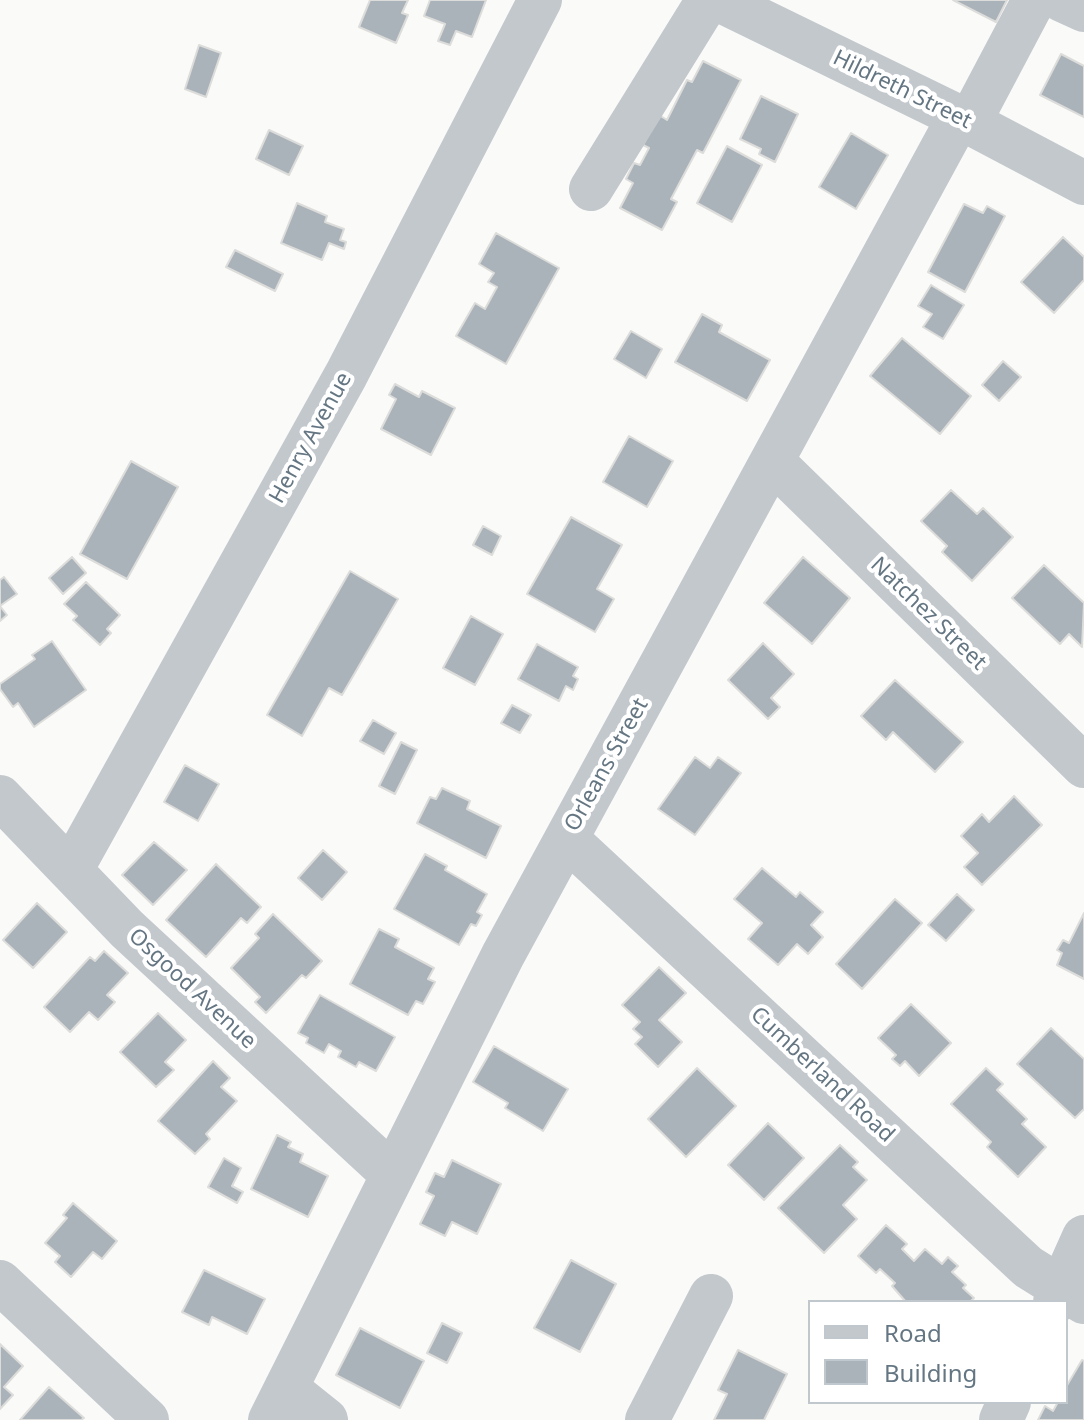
<!DOCTYPE html>
<html>
<head>
<meta charset="utf-8">
<style>
  body { margin:0 }
  #map { position:relative; width:1084px; height:1420px; overflow:hidden; background:#fafaf8; font-family:"Noto Sans",sans-serif }
  canvas { display:block }
  .legend { position:absolute; left:808px; top:1300px; width:260px; height:104px; box-sizing:border-box; background:#fff; border:2px solid #c1c8cd; margin:0; padding:10px 14px; list-style:none; font-size:24px; color:#657683 }
  .legend li { display:flex; align-items:center; gap:16px; height:40px }
  .legend b { width:40px; border:2px solid #c1c8cd }
</style>
</head>
<body>
<div id="map">
<canvas width="1084" height="1420"></canvas>
<ul class="legend">
<li><b style="height:10px;background:#c3c8cc"></b>Road</li>
<li><b style="height:22px;background:#aab3b9"></b>Building</li>
</ul>
</div>
<script>
const g = document.querySelector('canvas').getContext('2d');
g.lineJoin = 'round';
function fill(path, color) {
  g.fillStyle = color;
  g.fill(path, 'evenodd');
}
function toPath(rows) {
  const path = new Path2D();
  for (const r of rows) {
    path.moveTo(r[0], r[1]);
    for (let i = 2; i < r.length; i += 2) path.lineTo(r[i], r[i + 1]);
  }
  return path;
}
function stroke(path, color, width, dash) {
  g.strokeStyle = color;
  g.lineWidth = width;
  g.lineCap = dash ? 'butt' : 'round';
  g.setLineDash(dash || []);
  g.stroke(path);
}
function drawText(font, color, halo, rows, align = 'center') {
  g.font = font + ' "Noto Sans",sans-serif';
  g.lineWidth = 8;
  g.setLineDash([]);
  g.textBaseline = 'middle';
  g.strokeStyle = halo;
  g.fillStyle = color;
  for (const [text, x, y, turn = 0] of rows) {
    g.save();
    g.translate(x, y);
    g.rotate((+turn || 0) * Math.PI / 180);
    g.textAlign = isNaN(turn) ? turn : align;
    if (halo) g.strokeText(text, 0, 0);
    g.fillText(text, 0, 0);
    g.restore();
  }
}
const building = toPath([
  [370,0,408,0,402,13,408,15,396,43,359,27,370,0],
  [430,0,486,0,472,37,456,31,450,45,438,41,445,24,424,16,430,0],
  [953,0,1007,0,996,22,953,0],
  [199,45,221,53,206,97,185,89,199,45],
  [1061,54,1084,66,1084,117,1040,95,1061,54],
  [703,61,741,80,703,153,697,150,671,199,677,202,662,230,620,208,633,183,626,179,634,163,640,165,649,148,643,145,659,115,667,120,687,80,692,82,703,61],
  [761,96,798,114,775,162,759,154,761,149,740,139,761,96],
  [269,130,303,146,289,175,256,159,269,130],
  [851,133,888,155,856,209,819,187,851,133],
  [727,146,762,165,732,222,697,203,727,146],
  [297,203,327,216,325,222,344,229,340,240,346,242,344,249,329,243,322,260,281,243,297,203],
  [964,204,983,213,987,206,1005,216,965,292,928,272,964,204],
  [496,233,559,268,506,364,456,336,475,303,485,309,497,287,488,282,494,273,479,264,496,233],
  [1063,237,1084,257,1084,280,1054,313,1021,282,1063,237],
  [235,250,283,274,275,291,226,267,235,250],
  [931,285,964,305,943,339,923,327,932,314,918,306,931,285],
  [702,314,722,325,719,332,770,360,747,401,675,362,702,314],
  [631,331,662,349,646,378,614,359,631,331],
  [902,338,971,396,940,434,870,376,902,338],
  [1003,361,1021,377,999,401,982,385,1003,361],
  [395,384,419,397,422,391,455,408,431,455,381,429,396,399,389,395,395,384],
  [629,436,673,461,647,507,603,482,629,436],
  [131,461,178,487,127,579,80,554,131,461],
  [951,490,977,514,983,508,1013,537,972,581,942,552,947,546,921,521,951,490],
  [571,517,622,545,597,589,614,599,595,632,527,594,571,517],
  [483,526,501,536,492,555,473,545,483,526],
  [72,557,86,573,63,594,49,578,72,557],
  [803,557,850,598,812,644,764,603,803,557],
  [1044,565,1084,603,1082,647,1069,634,1060,644,1012,598,1044,565],
  [350,571,398,599,342,695,329,688,302,736,267,715,350,571],
  [4,577,17,594,0,606,7,615,0,621,0,580,4,577],
  [86,582,120,615,107,629,111,633,100,645,73,620,77,616,64,604,86,582],
  [471,616,503,634,475,685,443,668,471,616],
  [52,641,86,690,34,727,18,703,13,707,0,689,0,684,35,659,32,655,52,641],
  [763,643,794,674,771,698,780,707,768,719,728,680,763,643],
  [537,644,578,667,573,676,578,679,573,690,566,686,559,701,518,679,537,644],
  [895,680,963,742,935,772,893,732,886,740,861,716,895,680],
  [512,705,531,715,520,733,501,723,512,705],
  [373,720,396,733,384,754,360,741,373,720],
  [401,742,417,750,395,794,379,786,401,742],
  [695,757,710,768,718,757,741,773,695,835,658,809,695,757],
  [185,765,219,784,198,821,164,802,185,765],
  [442,788,470,801,467,809,501,826,486,858,417,823,430,797,436,799,442,788],
  [1014,796,1042,825,982,885,964,867,978,853,961,836,982,814,989,822,1014,796],
  [154,842,187,870,153,905,122,875,154,842],
  [323,850,347,872,322,900,298,878,323,850],
  [425,854,447,866,445,870,487,894,477,912,482,915,476,926,471,924,459,945,394,909,425,854],
  [216,864,261,907,247,923,241,918,206,957,166,920,216,864],
  [762,868,796,897,800,892,823,912,811,925,823,937,808,954,797,944,778,965,748,939,762,923,734,899,762,868],
  [957,894,974,910,946,941,928,925,957,894],
  [895,899,922,923,862,989,836,964,895,899],
  [37,903,67,932,33,968,3,940,37,903],
  [1084,913,1084,979,1057,965,1062,953,1057,950,1063,940,1069,943,1084,913],
  [273,914,322,961,306,978,302,975,266,1013,255,1002,260,997,231,968,259,938,255,934,273,914],
  [379,929,399,939,395,947,434,968,428,979,435,982,423,1004,416,1001,408,1015,350,984,379,929],
  [104,951,128,973,107,995,115,1002,98,1020,89,1012,70,1032,44,1007,90,957,95,961,104,951],
  [659,967,686,993,659,1020,682,1042,658,1067,635,1044,642,1037,633,1029,640,1022,622,1005,659,967],
  [320,995,395,1037,376,1071,359,1062,356,1067,338,1057,341,1051,329,1044,324,1053,306,1043,308,1038,298,1033,320,995],
  [911,1004,951,1043,919,1076,905,1061,900,1066,892,1059,896,1055,878,1038,911,1004],
  [158,1013,186,1040,165,1062,174,1070,156,1087,120,1052,158,1013],
  [1051,1028,1084,1059,1084,1109,1075,1118,1017,1064,1051,1028],
  [494,1046,568,1089,543,1131,505,1108,508,1103,473,1082,494,1046],
  [213,1061,230,1078,221,1087,237,1101,206,1134,210,1139,195,1154,158,1121,213,1061],
  [697,1068,736,1106,686,1157,648,1119,697,1068],
  [986,1068,1003,1084,997,1090,1027,1119,1022,1124,1046,1147,1018,1177,987,1147,991,1142,951,1104,986,1068],
  [768,1123,804,1158,764,1200,728,1165,768,1123],
  [277,1135,291,1142,288,1147,303,1154,300,1162,328,1176,308,1217,251,1189,277,1135],
  [840,1145,858,1162,853,1167,867,1180,843,1205,857,1219,824,1253,778,1208,840,1145],
  [224,1158,241,1168,232,1186,243,1192,237,1203,208,1187,224,1158],
  [452,1160,501,1184,477,1234,452,1222,445,1236,420,1224,434,1196,426,1192,435,1173,444,1177,452,1160],
  [73,1203,117,1241,102,1259,93,1252,71,1277,55,1262,60,1256,45,1243,67,1218,63,1215,73,1203],
  [886,1225,907,1244,902,1249,914,1261,925,1249,942,1264,948,1257,958,1266,952,1272,966,1285,963,1288,974,1298,970,1302,906,1302,892,1286,895,1283,880,1269,876,1273,858,1256,886,1225],
  [571,1260,616,1284,580,1352,534,1328,571,1260],
  [204,1270,265,1299,247,1334,212,1317,209,1325,182,1312,204,1270],
  [442,1323,462,1333,447,1363,427,1353,442,1323],
  [360,1328,424,1361,400,1408,336,1375,360,1328],
  [0,1344,23,1366,4,1387,13,1395,0,1409,0,1344],
  [738,1350,787,1374,764,1420,714,1420,727,1394,718,1390,738,1350],
  [1082,1360,1084,1361,1084,1420,1038,1420,1045,1406,1053,1411,1058,1402,1066,1402,1066,1387,1082,1360],
  [49,1387,84,1418,81,1420,20,1420,49,1387]
]);
fill(building, '#aab3b9');
stroke(building, '#dcdcda', 2);
stroke(toPath([
  [719,0,959,117,1084,183],
  [1062,0,1084,10],
  [969,123,1034,0],
  [591,189,708,0],
  [772,461,1084,766],
  [0,797,127,929,392,1174],
  [567,839,1028,1267,1084,1302],
  [71,870,346,375,540,0],
  [0,1282,147,1420],
  [1055,1302,1084,1237],
  [286,1388,326,1420],
  [270,1420,503,955,959,117],
  [647,1420,711,1296],
  [1001,1420,1009,1402]
]), '#c3c8cc', 44);
drawText('22px', '#657683', '#fff', [
  ["Hildreth Street",902,90,26],
  ["Henry Avenue",311,438,-61],
  ["Natchez Street",928,614,44],
  ["Orleans Street",607,765,-61],
  ["Osgood Avenue",192,989,43],
  ["Cumberland Road",822,1075,43]
]);
</script>
</body>
</html>
